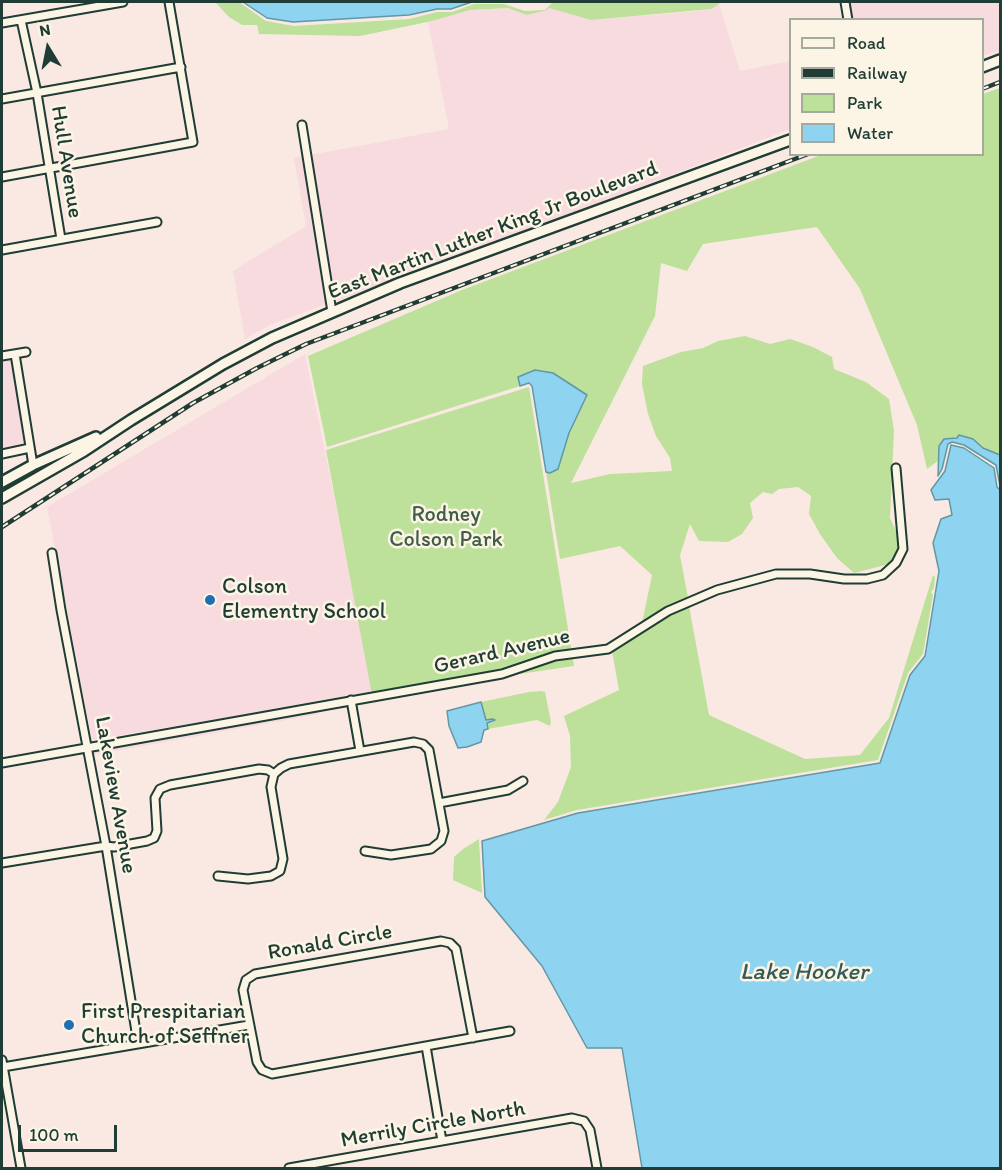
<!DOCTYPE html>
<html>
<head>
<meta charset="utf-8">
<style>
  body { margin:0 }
  #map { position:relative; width:1002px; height:1170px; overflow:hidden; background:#fae9e2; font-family:Itim,sans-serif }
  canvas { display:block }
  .frame { position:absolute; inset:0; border:3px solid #1f3d34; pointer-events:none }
  .legend { position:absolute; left:789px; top:18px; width:195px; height:138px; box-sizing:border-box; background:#fcf5e5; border:2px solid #a4ab9e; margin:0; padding:8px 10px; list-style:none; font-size:18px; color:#1f3d34 }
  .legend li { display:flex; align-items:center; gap:12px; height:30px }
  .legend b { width:30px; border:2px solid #a4ab9e }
  .north { position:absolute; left:18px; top:18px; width:60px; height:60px; -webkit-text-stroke:4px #fcf5e5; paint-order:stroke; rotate:350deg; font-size:16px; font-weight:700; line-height:24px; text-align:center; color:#1f3d34 }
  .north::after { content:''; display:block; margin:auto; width:21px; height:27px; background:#1f3d34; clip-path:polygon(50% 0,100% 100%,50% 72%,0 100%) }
  .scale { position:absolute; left:18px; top:1125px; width:99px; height:27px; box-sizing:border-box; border:3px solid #1f3d34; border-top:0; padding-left:8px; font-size:18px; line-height:21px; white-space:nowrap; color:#1f3d34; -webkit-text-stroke:4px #fcf5e5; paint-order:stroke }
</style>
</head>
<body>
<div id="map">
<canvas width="1002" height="1170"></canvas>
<div class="frame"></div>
<ul class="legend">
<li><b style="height:8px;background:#fcf5e5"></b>Road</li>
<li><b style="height:8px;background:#1f3d34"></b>Railway</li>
<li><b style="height:16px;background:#bde09a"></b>Park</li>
<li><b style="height:16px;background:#8ed3ef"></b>Water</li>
</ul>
<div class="north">N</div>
<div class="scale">100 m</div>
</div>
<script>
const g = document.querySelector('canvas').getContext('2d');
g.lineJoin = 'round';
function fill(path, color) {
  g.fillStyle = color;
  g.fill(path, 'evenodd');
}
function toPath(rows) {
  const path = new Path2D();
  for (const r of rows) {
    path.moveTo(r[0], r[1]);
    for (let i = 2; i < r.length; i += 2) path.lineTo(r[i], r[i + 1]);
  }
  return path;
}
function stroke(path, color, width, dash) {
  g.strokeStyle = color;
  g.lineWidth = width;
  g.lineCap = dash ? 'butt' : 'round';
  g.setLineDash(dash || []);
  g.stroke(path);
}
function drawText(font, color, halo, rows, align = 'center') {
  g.font = font + ' Itim,sans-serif';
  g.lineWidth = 5;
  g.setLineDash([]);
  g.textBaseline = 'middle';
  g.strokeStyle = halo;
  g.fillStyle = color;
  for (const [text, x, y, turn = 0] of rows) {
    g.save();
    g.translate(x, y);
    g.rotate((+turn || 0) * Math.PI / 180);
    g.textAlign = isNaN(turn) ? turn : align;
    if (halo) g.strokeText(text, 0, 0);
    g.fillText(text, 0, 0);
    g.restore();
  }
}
fill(toPath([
  [849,2,1000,2,1000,51,983,56,982,20,852,19],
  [719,4,740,71,790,61,790,129,558,219,334,302,310,155,449,129,428,22,470,10,508,8,527,15,549,8,591,20,689,12,711,9],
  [304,156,327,304,272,324,245,339,233,271,306,226,294,158],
  [305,354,374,693,92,740,47,507],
  [13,358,26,445,2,450,2,360],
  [318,710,319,714,93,755,93,751]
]), '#f7dbde');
fill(toPath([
  [215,2,239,2,266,21,294,26,409,19,437,12,452,12,474,4,504,4,525,11,545,10,553,2,720,2,719,4,711,9,591,20,549,8,547,10,527,15,508,8,470,10,432,21,360,36,259,34,257,25,242,25,229,17],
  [1000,88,1000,455,957,438,939,446,939,460,927,469,917,425,860,289,817,227,703,244,687,271,661,263,655,316,571,483,610,474,672,471,670,458,656,436,648,414,642,384,643,366,681,352,703,348,718,341,745,336,770,344,790,339,813,347,832,357,834,369,866,382,889,399,894,431,890,518,896,531,900,548,889,564,854,573,837,558,820,534,809,514,811,496,798,487,779,489,772,494,763,492,750,503,753,518,742,534,728,542,699,541,690,524,680,555,688,598,667,607,642,623,652,575,620,546,560,559,546,472,550,473,558,469,569,433,587,396,553,373,518,377,520,386,327,447,308,356,462,290,821,155,982,154,983,94],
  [529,387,574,666,465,682,373,700,326,450],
  [933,575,935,577,934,588,931,592,933,595,923,654,908,673,878,760,577,810,544,820,558,802,571,767,570,736,564,716,619,690,612,651,670,614,689,606,709,715,805,759,860,755,889,718],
  [542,691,545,692,551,722,550,726,537,720,488,729,487,723,494,721,486,720,481,702,529,692],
  [479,839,479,840,482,893,453,880,454,857,463,849]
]), '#bde09a');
const water = toPath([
  [243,2,472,2,451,9,437,9,409,15,293,22,267,18,243,2],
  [535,370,553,373,587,395,569,433,558,469,550,473,546,472,532,386,529,383,520,386,518,377,535,370],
  [959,435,973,439,983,448,1000,455,1000,486,996,465,964,445,952,442,948,444,942,469,938,476,939,446,944,439,957,438,959,435],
  [951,445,964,448,994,468,997,487,1000,490,1000,1168,642,1168,622,1048,587,1048,542,966,485,897,482,841,578,813,880,763,910,675,925,656,939,571,933,543,941,519,952,515,949,499,935,500,931,490,945,471,951,445],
  [481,702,486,720,492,719,495,720,487,723,488,729,484,730,481,742,467,747,458,748,449,726,447,711,481,702]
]);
fill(water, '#8ed3ef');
stroke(water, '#6297a4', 1.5);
const minor = toPath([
  [845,2,848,20],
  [21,20,37,93,61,239],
  [2,23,123,2],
  [2,99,181,67],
  [302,125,332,312],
  [2,177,193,142,169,2],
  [2,250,157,222],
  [15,354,33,465],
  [2,356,26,352],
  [2,454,30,448],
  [52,553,61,610,106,846,138,1044],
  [351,700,360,751],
  [2,763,502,674,555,656,608,649,668,611,717,590,776,574,810,574,844,579,867,579,883,575,896,563,903,549,896,468],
  [439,803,508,790,523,781],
  [2,863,106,846,114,847,147,841,154,838,157,831,155,798,160,789,170,785,259,769,268,770,274,774],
  [218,876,248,879,271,876,280,871,283,859,271,787,274,774,281,768,289,764,414,742,423,744,429,750,444,831,441,841,431,849,391,855,365,851],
  [473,1038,456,949,450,943,441,941,255,974,246,980,243,990,257,1062,262,1070,272,1074,426,1046,510,1031],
  [426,1046,442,1141],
  [2,1060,21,1168],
  [3,1067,249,1025],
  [289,1168,572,1118,584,1121,590,1130,597,1168]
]);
const secondary = toPath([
  [982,67,1000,60],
  [2,482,33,465,96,437],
  [2,498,84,451,131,420,223,364,272,338,400,283,790,140]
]);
stroke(minor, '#1f3d34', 11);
stroke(secondary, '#1f3d34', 14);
stroke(minor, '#fcf5e5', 7);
stroke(secondary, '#fcf5e5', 9);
const rail = toPath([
  [982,89,1000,82],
  [2,527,193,403,257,368,306,344,808,154]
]);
stroke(rail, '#1f3d34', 4.5);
stroke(rail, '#fcf5e5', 2, [7]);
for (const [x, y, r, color] of [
  [210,600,6,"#1f6fb2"],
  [69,1025,6,"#1f6fb2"]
]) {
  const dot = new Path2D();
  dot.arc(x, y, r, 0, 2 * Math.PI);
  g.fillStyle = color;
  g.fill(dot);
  stroke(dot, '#fcf5e5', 2);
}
drawText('22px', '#1f3d34', '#fcf5e5', [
  ["Hull Avenue",66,162,81],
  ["East Martin Luther King Jr Boulevard",493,231,-21],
  ["Gerard Avenue",502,652,-13],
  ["Lakeview Avenue",115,795,80],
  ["Ronald Circle",330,943,-10],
  ["Merrily Circle North",433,1125,-10]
]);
drawText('22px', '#3f5e48', '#fcf5e5', [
  ["Rodney",446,515],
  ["Colson Park",446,540]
]);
drawText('22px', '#1f3d34', '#fcf5e5', [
  ["Colson",222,587],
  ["Elementry School",222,612],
  ["First Prespitarian",81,1012],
  ["Church of Seffner",81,1037]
], 'left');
drawText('italic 24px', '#355b59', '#fcf5e5', [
  ["Lake Hooker",804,973]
]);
</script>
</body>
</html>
